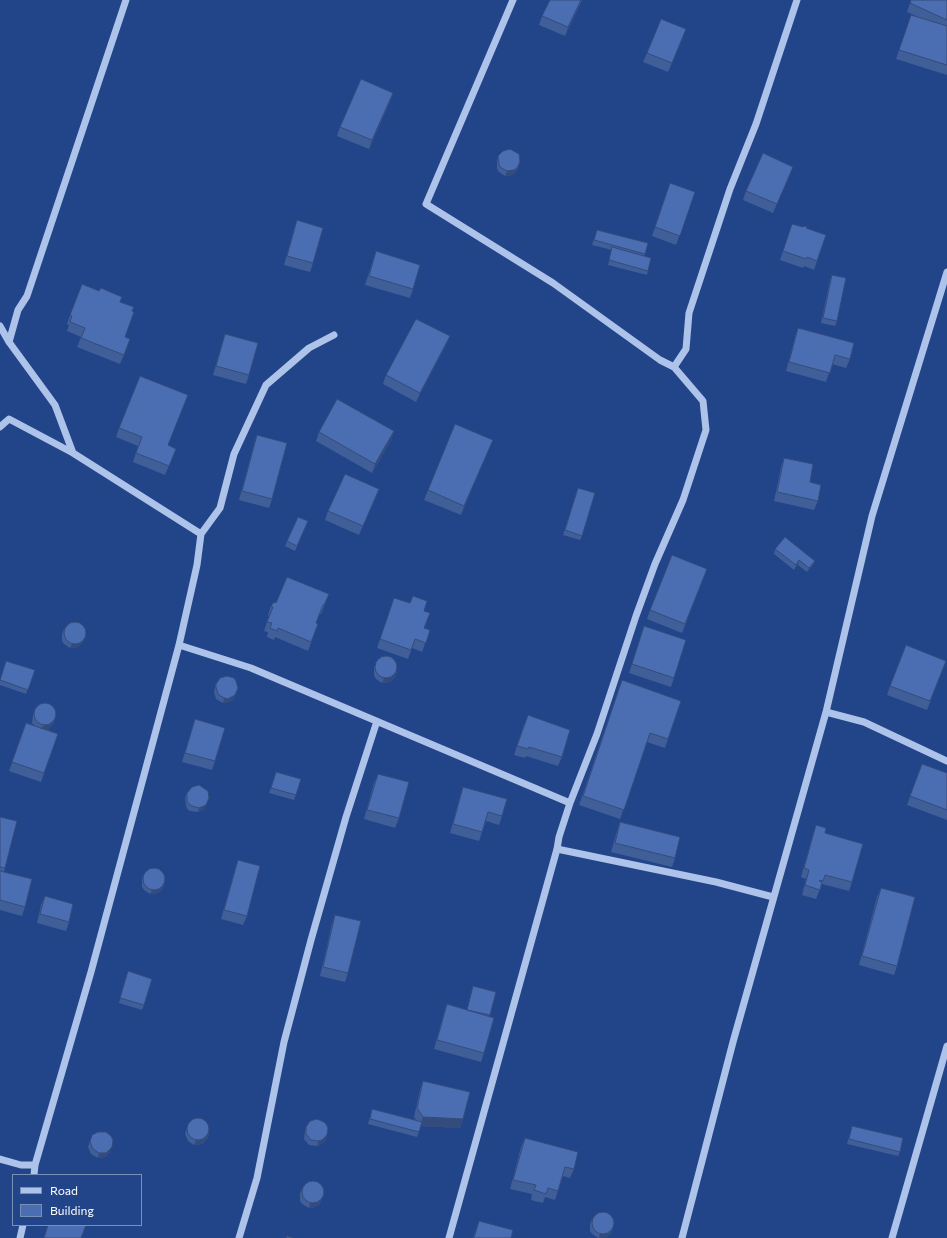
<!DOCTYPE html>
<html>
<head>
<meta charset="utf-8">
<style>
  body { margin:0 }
  #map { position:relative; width:947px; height:1238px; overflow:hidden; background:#224489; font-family:Commissioner,sans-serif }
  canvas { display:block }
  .legend { position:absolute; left:12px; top:1174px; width:130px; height:52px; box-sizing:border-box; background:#224489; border:1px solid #7a8fb8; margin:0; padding:5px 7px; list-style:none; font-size:12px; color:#fff }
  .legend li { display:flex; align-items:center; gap:8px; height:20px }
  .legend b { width:20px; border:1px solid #7a8fb8 }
</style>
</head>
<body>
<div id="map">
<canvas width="947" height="1238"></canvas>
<ul class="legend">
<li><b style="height:5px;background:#aec3ea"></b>Road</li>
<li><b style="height:11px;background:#4b6db1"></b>Building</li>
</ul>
</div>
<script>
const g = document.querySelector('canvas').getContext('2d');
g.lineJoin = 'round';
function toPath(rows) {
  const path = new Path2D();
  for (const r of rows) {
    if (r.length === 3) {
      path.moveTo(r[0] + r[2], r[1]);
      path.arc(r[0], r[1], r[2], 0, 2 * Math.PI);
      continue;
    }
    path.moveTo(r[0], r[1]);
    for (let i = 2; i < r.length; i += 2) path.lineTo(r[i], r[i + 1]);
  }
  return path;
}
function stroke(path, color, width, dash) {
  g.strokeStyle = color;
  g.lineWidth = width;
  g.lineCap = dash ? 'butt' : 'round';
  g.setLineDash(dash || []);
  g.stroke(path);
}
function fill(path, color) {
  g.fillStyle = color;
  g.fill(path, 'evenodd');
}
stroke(toPath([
  [513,0,426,204,553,283,660,360,674,367,686,349,689,313,730,189,756,124,797,0],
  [0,326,9,342,55,405,73,453],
  [9,342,18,310,27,296,126,0],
  [0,427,9,419,73,453,201,534],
  [179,645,251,668,570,803,559,837,557,849,449,1238],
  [826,712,864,722,947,761],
  [570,803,597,734,636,616,655,564,683,500,706,430,703,401,674,367],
  [557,849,716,882,773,897],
  [0,1159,21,1165,35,1165],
  [34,1175,35,1165,91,972,179,645,197,565,201,534,220,508,234,454,266,385,309,348,334,335],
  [20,1238,23,1225],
  [239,1238,257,1178,284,1042,311,940,346,817,377,721],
  [682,1238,733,1042,826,712,872,516,947,272],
  [892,1238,947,1046]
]), '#aec3ea', 7);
fill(toPath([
  [582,0,565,36,539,25,542,16],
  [911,0,947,0,947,75,896,59,908,24,916,16,907,12],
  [683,38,668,72,643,62,647,53],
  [390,102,369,149,337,136,340,127],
  [498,156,519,166,515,173,512,175,505,176,499,172,497,169,497,161],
  [793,167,773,213,743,200,746,191],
  [670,183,695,192,676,245,652,236],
  [297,220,313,263,310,272,284,265,294,229],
  [792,224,806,228,817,261,814,270,804,266,803,268,780,260],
  [597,230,645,254,644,256,648,271,647,275,608,265,612,250,592,245],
  [376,251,413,289,410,298,365,285],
  [832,275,837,321,835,326,821,323,830,280],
  [120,302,127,348,120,364,77,347,81,337,67,331,69,325,67,324,70,315],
  [798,328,850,359,846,368,832,364,826,382,786,371,795,337],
  [225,334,249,375,246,384,213,375],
  [450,336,446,345,416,402,383,384,386,375],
  [119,428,176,449,165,475,133,462,138,446,116,437],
  [394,431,391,440,372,473,316,441,319,432],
  [257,435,272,499,269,508,239,500,254,444],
  [489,449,461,515,424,500,428,490],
  [784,458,810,482,818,501,814,510,774,501,781,467],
  [578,488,582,536,580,540,563,535],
  [379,489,376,498,359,535,325,520,328,511],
  [306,526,295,551,285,546,287,541],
  [775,549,815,561,813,565,807,572,798,565,794,570,774,554],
  [707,569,682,633,647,619,650,610],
  [329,594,321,614,319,614,316,623,318,624,308,651,275,637,274,640,267,637,268,632,264,631,269,616,268,615,271,606,276,603],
  [394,598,424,611,424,628,430,630,422,652,412,648,408,659,377,648],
  [644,626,674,678,671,687,629,673],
  [64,629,85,638,83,642,78,647,70,648,64,644,62,641,62,634],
  [946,661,927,710,887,695,890,686],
  [376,663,397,672,395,677,390,682,382,683,376,679,374,676,374,668],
  [35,670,26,694,0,685,0,679],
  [622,680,681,701,665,748,647,742,620,819,579,805],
  [216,684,236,693,233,700,226,703,223,703,216,699,214,692],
  [34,711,55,719,53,724,48,729,46,729,58,734,41,782,9,771,26,723,34,725,32,723,33,715],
  [195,719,215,761,212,770,182,762],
  [524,724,562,757,558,766,526,756,525,758,514,755],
  [922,764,947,773,947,820,907,805],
  [276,772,301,779,294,800,269,793],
  [378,774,399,818,395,828,364,819,374,783],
  [463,787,502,816,499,825,486,821,479,841,450,833,460,796],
  [187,793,209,798,204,809,198,812,190,811,187,809,186,805,185,798],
  [0,817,5,868,4,872,25,907,22,916,0,910],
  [620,822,675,858,672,867,611,852,617,831],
  [816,825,825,833,852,882,849,891,822,884,816,899,802,895,806,879,801,877,813,834],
  [238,860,247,916,243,925,221,919,235,869],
  [143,875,164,885,161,891,154,894,150,894,144,890,142,887,142,880],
  [881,888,897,966,894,975,859,965,877,897],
  [45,896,69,922,66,931,37,923,41,905],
  [335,915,348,973,345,982,320,976,332,924],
  [127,976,144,1005,142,1010,119,1003],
  [473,986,496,992,489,1016,484,1053,481,1062,434,1049,444,1013,447,1004,467,1010],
  [423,1081,463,1119,460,1128,421,1126,417,1137,368,1124,372,1109,416,1120,414,1117,420,1090],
  [188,1125,209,1134,207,1139,202,1144,194,1145,188,1141,185,1134],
  [852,1126,900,1152,898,1156,847,1144],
  [306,1127,327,1135,326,1140,320,1145,317,1146,309,1145,304,1139,305,1131],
  [92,1135,110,1152,105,1157,98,1158,91,1154,88,1147],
  [525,1138,574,1169,570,1178,563,1176,555,1200,545,1197,543,1203,531,1200,532,1194,510,1189,521,1147],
  [302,1189,322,1198,319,1205,312,1208,309,1208,302,1204,300,1201,300,1193],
  [592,1219,613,1228,612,1232,606,1238,598,1238,592,1234,590,1231,590,1224],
  [479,1221,511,1238,473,1238]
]), '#405e98');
fill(toPath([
  [581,0,565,36,568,27],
  [686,29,683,38,668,72,672,63],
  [393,93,390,102,369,149,372,140],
  [520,162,515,173,512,175,505,176,507,171],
  [793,167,790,176,773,213,777,204],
  [450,336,446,345,416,402,420,393],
  [394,431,391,440,372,473,375,464],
  [493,440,489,449,461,515,464,506],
  [379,489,376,498,359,535,363,526],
  [799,560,798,565,794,570,796,565],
  [815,561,813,565,807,572,809,568],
  [85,638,83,642,78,647,70,648,72,644],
  [397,672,395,677,390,682,382,683,384,678],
  [238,688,233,700,226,703,223,703,224,698],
  [55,719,53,724,48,729,41,730,43,726],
  [209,798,204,809,198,812,199,808],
  [166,880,161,891,154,894,150,894,152,890],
  [423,1117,463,1119,460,1128,420,1126],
  [209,1134,207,1139,202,1144,194,1145,196,1140],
  [327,1135,326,1140,320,1145,317,1146,318,1141],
  [112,1147,110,1152,105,1157,98,1158,99,1153],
  [324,1193,319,1205,312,1208,309,1208,310,1203],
  [613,1228,612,1232,606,1238,599,1238,600,1234]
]), '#344c7c');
const building = toPath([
  [550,0,581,0,568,27,542,16,550,0],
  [911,0,947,0,947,20,910,3,911,0],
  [911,15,947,26,947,65,899,50,911,15],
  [661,19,686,29,672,63,647,53,661,19],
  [361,79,393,93,372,140,340,127,361,79],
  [510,149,519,154,520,162,517,168,514,170,507,171,500,167,499,164,498,156,503,151,510,149],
  [763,153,793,167,777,204,746,191,763,153],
  [670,183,695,192,680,236,655,227,670,183],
  [297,220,323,228,313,263,287,256,297,220],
  [792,224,803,227,804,226,807,227,806,228,826,235,817,261,807,257,806,259,783,251,792,224],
  [597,230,648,243,645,254,594,240,597,230],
  [612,247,651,258,648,271,609,260,612,247],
  [376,251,420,265,413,289,369,276,376,251],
  [832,275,846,278,837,321,823,318,832,275],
  [82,284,99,291,101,288,122,297,120,302,134,307,132,311,134,312,125,337,130,339,124,355,81,338,85,328,70,322,72,316,70,315,82,284],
  [416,319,450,336,420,393,386,375,416,319],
  [798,328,854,343,850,359,835,355,830,373,789,362,798,328],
  [225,334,258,343,249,375,216,366,225,334],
  [140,376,188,395,168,445,176,449,169,466,136,453,142,437,119,428,140,376],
  [337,399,394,431,375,464,319,432,337,399],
  [455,424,493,440,464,506,428,490,455,424],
  [257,435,287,443,272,499,242,491,257,435],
  [784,458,813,464,810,482,821,485,818,501,777,492,784,458],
  [345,474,379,489,363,526,328,511,345,474],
  [578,488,595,493,582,536,565,530,578,488],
  [298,517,308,521,297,546,287,541,298,517],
  [785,537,815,561,809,568,799,560,796,565,775,549,785,537],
  [672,555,707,569,685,624,650,610,672,555],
  [287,577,329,594,324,605,323,605,316,623,318,624,311,642,278,628,277,631,270,628,272,623,267,622,273,607,271,606,274,602,276,603,287,577],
  [413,596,427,601,424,611,430,613,424,628,430,630,426,643,415,639,411,650,380,639,394,598,410,603,413,596],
  [75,633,11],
  [644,626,686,640,674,678,632,664,644,626],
  [906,645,946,661,930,701,890,686,906,645],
  [386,667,11],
  [6,661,35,670,28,690,0,680,6,661],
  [227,676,234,678,236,681,238,688,235,695,228,699,224,698,218,694,216,687,216,684,220,678,227,676],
  [622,680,681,701,668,739,650,733,624,810,583,796,622,680],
  [45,714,11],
  [528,715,570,730,562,757,529,747,528,749,517,746,528,715],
  [195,719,225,728,215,761,185,753,195,719],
  [26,723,58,734,44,773,12,762,26,723],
  [922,764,947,773,947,810,910,796,922,764],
  [276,772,301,779,296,795,271,788,276,772],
  [378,774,409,782,399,818,367,810,378,774],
  [199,785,208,791,209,798,206,805,199,808,192,806,189,804,187,801,187,793,192,787,199,785],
  [463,787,507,799,502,816,488,812,482,832,453,824,463,787],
  [0,817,17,821,5,868,0,867,0,817],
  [620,822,680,837,675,858,615,843,620,822],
  [816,825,826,828,825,833,863,844,852,882,825,875,823,881,820,880,819,881,822,882,820,890,805,885,809,870,804,868,816,825],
  [238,860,260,866,247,916,224,910,238,860],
  [154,879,11],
  [0,871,32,879,25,907,0,900,0,871],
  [881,888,915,897,897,966,862,956,881,888],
  [45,896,73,904,69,922,40,914,45,896],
  [335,915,361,921,348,973,323,967,335,915],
  [128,971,152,979,144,1005,120,998,128,971],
  [473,986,496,992,490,1015,467,1010,473,986],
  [447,1004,494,1018,484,1053,437,1040,447,1004],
  [423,1081,470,1092,463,1119,423,1117,417,1108,423,1081],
  [372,1109,422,1122,419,1132,370,1119,372,1109],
  [198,1129,11],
  [317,1119,324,1122,326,1124,328,1128,327,1135,322,1140,318,1141,311,1140,306,1134,306,1127,310,1121,317,1119],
  [852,1126,903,1138,900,1152,849,1139,852,1126],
  [98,1132,106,1132,111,1136,113,1140,112,1147,106,1153,99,1153,93,1149,90,1142,92,1135,98,1132],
  [525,1138,578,1152,574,1169,565,1167,558,1191,548,1188,546,1194,534,1190,536,1185,513,1180,525,1138],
  [313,1192,11],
  [603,1223,11],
  [479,1221,513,1230,511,1238,474,1238,479,1221],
  [48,1225,86,1225,81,1238,44,1238,48,1225],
  [287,1236,294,1238,286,1238,287,1236]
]);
fill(building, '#4b6db1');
stroke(building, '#344c7c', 1);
</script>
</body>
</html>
